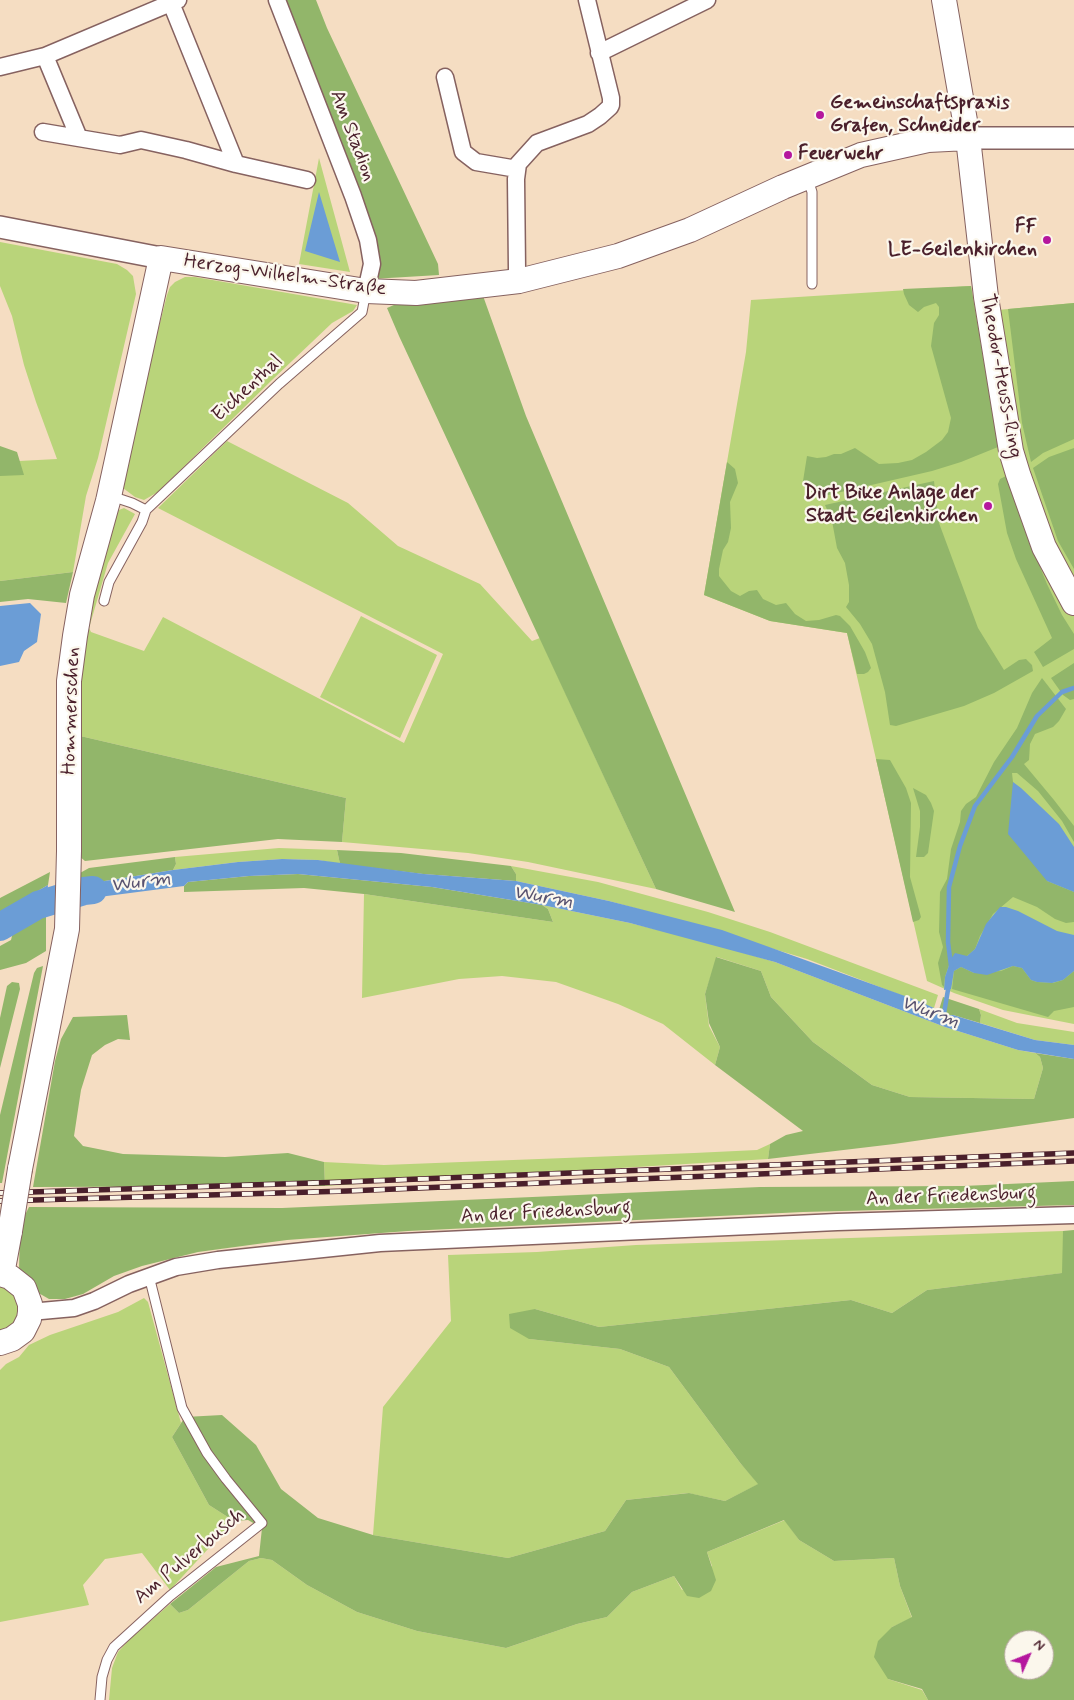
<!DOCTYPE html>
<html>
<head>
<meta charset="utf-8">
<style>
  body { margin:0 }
  #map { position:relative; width:1074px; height:1700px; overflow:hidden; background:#f5ddc2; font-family:Mynerve,sans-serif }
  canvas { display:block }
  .north { position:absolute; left:1004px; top:1630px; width:50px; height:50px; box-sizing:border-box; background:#fbf7ec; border:1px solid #b4a19f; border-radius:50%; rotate:46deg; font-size:14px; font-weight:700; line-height:20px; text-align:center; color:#4a1f2b }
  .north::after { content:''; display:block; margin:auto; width:18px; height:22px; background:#b5179e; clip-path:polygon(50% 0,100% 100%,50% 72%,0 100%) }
</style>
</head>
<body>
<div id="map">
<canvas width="1074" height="1700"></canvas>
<div class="north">N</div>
</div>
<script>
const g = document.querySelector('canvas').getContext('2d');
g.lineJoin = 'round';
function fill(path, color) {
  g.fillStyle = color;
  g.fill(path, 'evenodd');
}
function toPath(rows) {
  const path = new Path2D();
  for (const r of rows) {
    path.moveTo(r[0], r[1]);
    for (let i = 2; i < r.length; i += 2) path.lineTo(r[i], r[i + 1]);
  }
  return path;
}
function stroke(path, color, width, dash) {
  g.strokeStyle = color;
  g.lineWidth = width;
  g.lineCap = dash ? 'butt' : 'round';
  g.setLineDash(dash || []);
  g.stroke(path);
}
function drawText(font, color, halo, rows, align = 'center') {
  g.font = font + ' Mynerve,sans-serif';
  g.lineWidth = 4.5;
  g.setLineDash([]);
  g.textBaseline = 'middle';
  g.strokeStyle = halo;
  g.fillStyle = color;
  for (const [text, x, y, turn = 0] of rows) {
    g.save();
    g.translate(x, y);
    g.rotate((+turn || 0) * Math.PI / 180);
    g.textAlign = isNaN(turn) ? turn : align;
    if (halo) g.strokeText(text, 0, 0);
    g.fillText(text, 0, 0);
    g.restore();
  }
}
fill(toPath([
  [319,158,350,272,299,264],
  [0,242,117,264,127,270,133,276,136,294,98,458,86,496,73,572,0,581,0,462,57,459,36,402,24,365,12,316,0,286],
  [185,277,195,277,357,305,353,311,332,323,272,380,158,492,144,500,135,497,119,485,167,295,170,287,175,282],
  [971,286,976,312,1074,303,1074,1024,1003,1010,954,993,927,981,847,633,770,621,704,595,746,352,751,300],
  [227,441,348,503,398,546,480,584,532,641,540,638,656,889,528,862,468,853,342,842,346,798,76,735,86,620,112,517,119,510,124,508,135,514,108,563,89,628,91,632,144,651,163,617,404,743,443,654,158,508],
  [361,616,437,655,400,738,320,697],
  [279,848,337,850,340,864,318,860,282,859,238,862,173,870,176,864,175,857],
  [511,866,598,882,708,912,770,932,938,995,934,1008,807,959,660,915,609,901,516,881,516,874],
  [364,894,553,922,548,909,542,905,630,923,703,941,775,962,945,1027,1018,1050,1035,1053,1040,1057,1043,1068,1034,1099,910,1097,872,1085,813,1042,771,997,761,971,717,957,705,994,709,1026,720,1047,715,1065,663,1024,618,1004,556,982,502,976,459,979,362,998],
  [979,1009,1017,1023,1074,1032,1074,1045,1035,1040,980,1023,981,1015],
  [770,1144,768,1159,325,1186,324,1162,384,1165,694,1153,757,1150],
  [1063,1231,1063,1273,927,1290,892,1313,851,1300,599,1327,535,1309,529,1339,620,1349,669,1367,741,1464,759,1484,725,1501,688,1493,626,1500,605,1531,508,1558,373,1535,383,1407,451,1321,448,1255,537,1252,636,1245],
  [0,1283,4,1284,19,1300,18,1322,0,1335],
  [144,1298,148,1302,181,1423,172,1437,209,1505,234,1521,170,1590,142,1553,105,1559,83,1585,89,1605,0,1622,0,1370,6,1364,19,1357,29,1345,50,1335,118,1312],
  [785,1520,799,1540,834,1561,894,1558,900,1586,912,1618,892,1627,888,1679,922,1690,928,1700,109,1700,112,1668,118,1652,130,1639,170,1604,179,1613,188,1610,249,1561,261,1558,272,1560,307,1585,357,1612,417,1631,506,1648,577,1624,607,1617,632,1592,674,1576,682,1590,712,1566,707,1552]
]), '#b9d47a');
fill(toPath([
  [283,0,316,0,327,28,438,264,439,275,372,279],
  [971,286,998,447,961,462,932,471,828,495,811,493,805,488,803,481,807,456,817,458,826,457,834,454,841,454,855,448,879,464,898,463,912,460,926,452,942,440,948,432,951,418,931,346,934,323,939,315,939,307,936,303,924,307,918,312,909,305,904,294,903,289],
  [482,293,526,416,735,912,656,889,399,336,387,308,403,301],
  [1074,303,1074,439,1043,453,1031,462,1022,423,1008,309],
  [0,446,17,452,24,475,0,476],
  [1074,448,1074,569,1058,541,1033,468,1049,457],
  [727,462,735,469,738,483,730,502,731,528,728,542,723,550,719,569,719,576,731,591,740,596,749,591,757,590,763,599,776,605,786,603,795,614,806,621,819,620,836,615,840,616,850,626,865,652,871,668,868,672,864,674,857,674,847,633,770,621,704,595],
  [1006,476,1024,528,1047,584,1062,615,1074,634,1074,649,1043,667,1034,652,1052,638,1016,559,1007,533,998,484,1000,479],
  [934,481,939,523,978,628,1004,670,1019,660,1026,659,1032,665,1033,671,994,693,964,706,896,726,890,725,885,692,872,644,860,624,846,607,849,602,849,585,845,563,837,548,832,521,825,505],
  [73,572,66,603,28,599,0,602,0,581],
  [1074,663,1074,699,1070,700,1063,695,1051,678],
  [1042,678,1066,709,1059,721,1053,727,1035,734,1030,744,1029,760,1024,764,1054,800,1074,826,1074,842,1062,821,1038,791,1017,773,1012,773,1013,782,1047,881,1074,892,1074,922,1066,923,1055,919,1037,907,1013,897,993,914,980,936,975,949,967,956,951,959,945,977,944,987,942,985,938,963,943,947,939,932,940,892,947,879,951,849,960,822,961,811,966,804,976,797,994,762,1017,728,1032,693],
  [76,735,346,798,342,842,278,839,85,861,79,856],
  [876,759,890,760,906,788,911,803,910,877,921,917,919,920,913,922],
  [913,788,926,795,931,803,934,811,928,853,924,857,916,857,920,827,920,811],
  [337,850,401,853,511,866,516,874,516,881,423,874,340,864],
  [175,857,176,864,173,870,80,885,80,873,89,868],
  [50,872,48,885,0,913,0,898],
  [298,874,432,887,542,905,548,909,553,922,364,894,304,888,184,892,184,886,188,882,249,876],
  [46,907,46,951,26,963,0,970,0,946,11,940,14,928],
  [716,957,761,971,771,997,813,1042,872,1085,910,1097,1034,1099,1043,1068,1040,1057,1035,1053,1074,1059,1074,1118,894,1144,768,1159,770,1144,786,1135,803,1131,715,1065,720,1047,709,1023,705,994],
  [43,966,2,1183,0,1183,0,1115,34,973,37,968],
  [1013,966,1022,968,1031,980,1037,982,1053,983,1063,980,1074,971,1074,1007,1054,1011,1048,1017,952,989,954,971,961,967,974,973,1001,971],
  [12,982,19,983,20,989,0,1068,0,1018,7,986],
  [943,997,979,1009,981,1015,980,1023,953,1015,942,1015,938,1013],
  [127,1015,130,1040,118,1039,105,1045,92,1055,81,1090,74,1136,83,1146,123,1154,225,1157,288,1153,324,1162,325,1186,33,1187,55,1061,61,1039,73,1017],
  [1074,1181,1074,1205,803,1212,408,1231,287,1240,198,1252,142,1266,114,1276,83,1294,65,1299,49,1299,35,1291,19,1271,20,1225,29,1207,282,1208,760,1187,963,1186],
  [1074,1230,1074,1700,928,1700,922,1689,888,1679,874,1657,878,1641,892,1627,912,1617,900,1586,894,1558,834,1561,799,1540,784,1520,707,1552,716,1580,711,1591,699,1598,687,1596,674,1576,632,1592,607,1617,577,1624,506,1648,417,1631,357,1612,307,1585,272,1560,261,1558,249,1561,188,1610,179,1613,170,1604,216,1567,259,1556,262,1528,248,1520,234,1521,209,1505,172,1437,185,1417,222,1415,256,1445,281,1489,318,1518,373,1535,508,1558,605,1531,626,1500,689,1493,725,1501,758,1484,741,1464,669,1367,620,1349,529,1339,510,1328,509,1314,535,1309,599,1327,851,1300,892,1313,927,1290,1062,1273,1063,1231],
  [1014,1640,1044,1640,1044,1670,1014,1670]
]), '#92b66a');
fill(toPath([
  [319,192,340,262,305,251],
  [30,603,41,614,37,642,24,651,19,662,0,666,0,606],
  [1013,782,1021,788,1059,824,1074,847,1074,892,1047,881,1008,834],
  [282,859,318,860,424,874,516,881,609,901,722,930,916,1000,934,1008,942,1015,953,1015,1035,1040,1074,1045,1074,1059,1018,1050,945,1027,775,962,630,923,542,905,432,887,298,874,249,876,188,882,184,886,76,900,80,885,173,870,238,862],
  [48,885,46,907,0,935,0,913],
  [1000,907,1006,907,1018,911,1057,931,1074,935,1074,971,1063,980,1052,983,1037,982,1031,980,1022,968,1013,966,987,975,974,973,961,967,954,971,951,989,944,990,945,977,951,959,955,953,967,956,975,949,986,924]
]), '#6b9dd6');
stroke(toPath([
  [951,966,948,942,949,887,960,846,975,806,1012,757,1037,716,1062,692,1074,688],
  [943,1019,949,984]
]), '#6b9dd6', 4.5);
stroke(toPath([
  [0,927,38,905,84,891,93,890]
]), '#6b9dd6', 28);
const service = toPath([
  [807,177,812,192,812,284],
  [111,496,132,503,146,510],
  [104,601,109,582,142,522,146,510,279,384,362,312,366,291],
  [100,1700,102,1677,107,1660,114,1647,170,1596,262,1523,226,1479,207,1453,182,1408,149,1276]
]);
const minor = toPath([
  [277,0,353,196,368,240,372,264,366,291],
  [171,3,236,164],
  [599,53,707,0],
  [45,56,79,138],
  [0,67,45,56,178,0],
  [445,77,463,152,476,162,517,169],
  [43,132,120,145,141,140,186,150,236,164,307,180],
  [519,281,517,269,516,179,518,164,537,143,588,124,600,116,610,107,611,105,611,98,587,0],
  [30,1312,74,1308,94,1301,129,1284,176,1267,218,1260,380,1243,837,1222,1074,1215]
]);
const tertiary = toPath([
  [968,138,1074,138],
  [0,227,161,258]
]);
const secondary = toPath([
  [944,0,968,138,986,297,1011,451,1018,474,1044,547,1074,603],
  [20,1169,67,929,69,851,69,681,75,636,82,595,108,501,161,258,366,291,416,293,519,281,618,256,690,230,783,187,861,155,928,140,968,138],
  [0,1274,10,1277,24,1288,30,1304,30,1312,29,1319,23,1331,12,1339,0,1343],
  [2,1274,10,1231]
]);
stroke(service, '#866260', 11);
stroke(minor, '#866260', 19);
stroke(tertiary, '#866260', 24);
stroke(secondary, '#866260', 26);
stroke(service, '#fff', 9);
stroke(minor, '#fff', 16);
stroke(tertiary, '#fff', 21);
stroke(secondary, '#fff', 24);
const rail = toPath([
  [0,1193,344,1182,1074,1153],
  [0,1201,347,1191,1074,1161]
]);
stroke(rail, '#4a1f2b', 5.5);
stroke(rail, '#fbf7ec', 4, [11]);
const secondaryBridge = toPath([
  [10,1231,20,1169]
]);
stroke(secondaryBridge, '#866260', 26, []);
stroke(secondaryBridge, '#fff', 24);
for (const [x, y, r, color] of [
  [820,115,5,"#b5179e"],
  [788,155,5,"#b5179e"],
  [1047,240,5,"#b5179e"],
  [988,506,5,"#b5179e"]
]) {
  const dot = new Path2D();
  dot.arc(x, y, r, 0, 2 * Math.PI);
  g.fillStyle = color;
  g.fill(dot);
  stroke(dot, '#fbf7ec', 2);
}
drawText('bold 20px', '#4a1f2b', '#fbf7ec', [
  ["Gemeinschaftspraxis",830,104],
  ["Grafen, Schneider",830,127],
  ["Feuerwehr",798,155],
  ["FF",1037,228,"right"],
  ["LE-Geilenkirchen",1037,251,"right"],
  ["Dirt Bike Anlage der",978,494,"right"],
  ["Stadt Geilenkirchen",978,517,"right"]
], 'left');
drawText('20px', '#4a1f2b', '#fbf7ec', [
  ["Am Stadion",352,136,69],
  ["Herzog-Wilhelm-Straße",285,276,8],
  ["Theodor-Heuss-Ring",1000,376,80],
  ["Eichenthal",248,389,-43],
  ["Hommerschen",72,711,-88],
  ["An der Friedensburg",951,1197,-2],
  ["An der Friedensburg",546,1213,-3],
  ["Am Pulverbusch",190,1557,-40]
]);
drawText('italic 21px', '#57516f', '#fbf7ec', [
  ["Wurm",141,883,-8],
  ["Wurm",543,898,9],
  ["Wurm",930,1013,20]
]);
</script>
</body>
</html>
